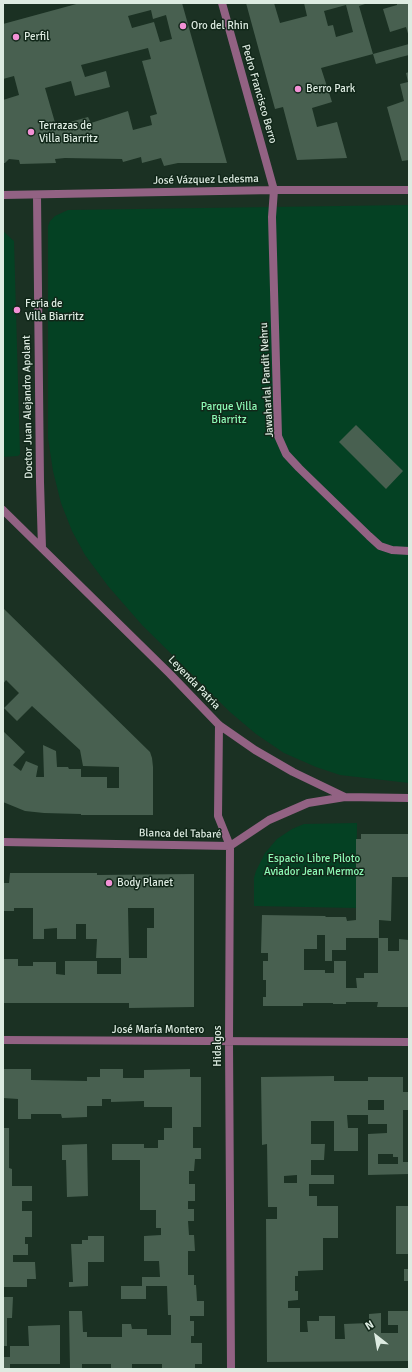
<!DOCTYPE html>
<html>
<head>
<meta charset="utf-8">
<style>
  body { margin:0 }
  #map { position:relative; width:412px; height:1372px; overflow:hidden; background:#1b3123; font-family:Signika,sans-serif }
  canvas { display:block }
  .frame { position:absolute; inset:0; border:4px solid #ddebe1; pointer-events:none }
  .north { position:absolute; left:356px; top:1316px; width:40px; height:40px; -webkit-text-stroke:3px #112719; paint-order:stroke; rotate:329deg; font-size:11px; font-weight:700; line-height:16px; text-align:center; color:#ddebe1 }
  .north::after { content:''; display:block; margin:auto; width:14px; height:18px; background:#ddebe1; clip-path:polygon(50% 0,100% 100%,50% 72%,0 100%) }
</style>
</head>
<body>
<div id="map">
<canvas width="412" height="1372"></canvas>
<div class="frame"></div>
<div class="north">N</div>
</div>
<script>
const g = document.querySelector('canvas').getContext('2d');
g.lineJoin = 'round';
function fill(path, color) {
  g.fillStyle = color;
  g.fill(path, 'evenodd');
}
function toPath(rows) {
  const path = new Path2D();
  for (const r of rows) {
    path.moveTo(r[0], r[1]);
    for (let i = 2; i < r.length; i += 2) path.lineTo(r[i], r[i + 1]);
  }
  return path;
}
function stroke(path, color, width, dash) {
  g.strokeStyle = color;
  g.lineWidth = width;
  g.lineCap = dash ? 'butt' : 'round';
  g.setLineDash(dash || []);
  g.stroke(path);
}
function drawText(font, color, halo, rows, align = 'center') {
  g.font = font + ' Signika,sans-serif';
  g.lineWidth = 3;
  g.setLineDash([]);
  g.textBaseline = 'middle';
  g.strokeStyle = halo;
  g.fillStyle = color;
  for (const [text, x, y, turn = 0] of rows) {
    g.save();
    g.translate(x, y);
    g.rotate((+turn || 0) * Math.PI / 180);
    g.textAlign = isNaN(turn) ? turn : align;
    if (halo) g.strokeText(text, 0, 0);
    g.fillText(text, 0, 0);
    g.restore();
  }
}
fill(toPath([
  [409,205,409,783,340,775,316,767,284,753,256,734,230,712,142,625,108,586,85,555,72,531,61,503,53,471,48,438,48,226,50,221,55,216,68,210],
  [3,231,14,241,20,454,18,456,3,457],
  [357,823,356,908,254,906,254,878,256,871,265,853,277,839,292,829,304,824]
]), '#044123');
fill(toPath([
  [80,3,182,3,227,163,178,163,164,166,161,158,142,163,141,157,123,162,122,159,65,158,55,159,56,163,20,164,19,160,9,159,5,163,3,163,3,100,19,95,14,76,3,79,3,24],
  [151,10,153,19,166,15,172,39,160,42,154,22,132,28,128,16],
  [148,48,151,59,142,61,157,114,150,116,152,125,133,130,128,111,91,123,88,117,56,126,45,88,71,81,75,96,110,87,106,71,85,77,81,65],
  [246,3,274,3,280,23,307,16,304,3,368,3,359,6,373,54,409,44,409,55,401,57,376,64,373,54,321,68,332,102,312,108,317,127,337,122,347,158,297,160,283,107,275,109],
  [346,5,353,32,336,37,333,25,328,26,324,11],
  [397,3,409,3,409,37,406,27,390,32,383,9,397,5],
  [409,72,409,160,402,161,387,107,404,101,400,84,408,82,406,73],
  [356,425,403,471,386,489,339,442],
  [3,608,150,752,152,758,153,767,153,815,81,815,81,814,44,813,25,811,3,802,3,731,25,752,13,765,21,771,26,761,38,766,36,777,44,777,43,745,56,751,57,767,68,767,69,769,81,769,81,777,107,777,107,788,119,788,119,767,83,766,80,750,32,706,17,721,4,708,19,693,6,680,3,684],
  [361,834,409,834,409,877,392,877,391,921,379,920,379,938,388,938,388,951,399,951,399,939,409,940,408,1007,377,1007,378,1002,346,1002,346,1004,333,1004,333,1003,303,1003,303,1006,263,1006,263,997,266,997,266,980,263,980,263,961,268,961,268,953,261,953,262,915,325,916,326,917,346,917,347,921,356,920,356,839,361,839],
  [317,935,325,935,325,961,332,961,332,950,346,950,346,938,379,938,378,938,378,973,364,973,364,978,356,978,357,988,346,988,346,961,334,961,334,973,325,973,325,970,304,970,304,949,317,949],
  [10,873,97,873,97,875,194,874,194,1007,129,1008,129,1003,3,1003,3,959,18,959,18,966,33,966,33,962,56,962,56,974,65,975,65,961,97,961,97,974,121,974,121,958,96,958,97,939,86,939,86,924,76,924,76,939,57,939,57,928,44,929,44,939,33,939,33,908,14,908,14,911,3,911,3,883,9,883],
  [128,908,154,908,154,928,147,928,147,958,129,958],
  [3,1069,31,1069,31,1080,87,1081,87,1077,100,1077,100,1069,123,1069,123,1078,144,1078,144,1070,190,1069,190,1077,201,1077,201,1127,193,1127,193,1148,201,1148,201,1159,195,1159,194,1171,189,1171,189,1184,195,1184,195,1201,188,1201,188,1209,194,1209,194,1221,188,1221,189,1235,194,1235,195,1251,188,1251,188,1275,194,1275,194,1285,196,1285,197,1301,204,1301,204,1316,190,1316,190,1321,194,1321,194,1336,191,1336,191,1343,202,1343,202,1364,195,1364,195,1369,162,1369,162,1364,132,1364,132,1369,111,1369,111,1364,82,1364,82,1368,70,1368,69,1311,82,1311,83,1332,87,1332,87,1337,122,1337,122,1324,131,1324,132,1329,147,1329,147,1335,171,1335,171,1315,168,1315,167,1286,146,1286,146,1299,121,1299,121,1286,142,1286,142,1277,160,1277,159,1261,144,1261,144,1236,161,1235,161,1228,156,1228,156,1210,140,1210,140,1160,112,1160,112,1144,144,1144,144,1148,158,1148,158,1140,164,1140,164,1128,172,1128,172,1107,144,1107,144,1101,111,1102,111,1099,102,1099,102,1106,87,1106,87,1117,62,1118,61,1114,31,1114,31,1119,18,1119,18,1099,3,1098],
  [334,1076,334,1081,368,1081,368,1077,403,1077,403,1092,409,1092,409,1110,403,1110,403,1162,409,1162,409,1174,368,1175,368,1134,387,1133,387,1124,368,1124,368,1115,347,1115,348,1128,358,1128,358,1151,334,1151,334,1121,311,1121,311,1144,325,1144,324,1160,311,1160,311,1175,334,1175,334,1184,309,1184,309,1196,317,1196,317,1206,338,1206,338,1238,323,1238,323,1270,298,1271,298,1276,295,1276,295,1291,298,1291,298,1300,288,1301,288,1308,300,1308,300,1332,308,1332,307,1321,319,1321,319,1316,335,1316,335,1339,345,1339,344,1324,369,1323,369,1314,381,1313,381,1333,398,1333,398,1325,388,1325,388,1311,409,1311,409,1361,267,1362,266,1219,277,1219,277,1207,268,1207,267,1144,262,1145,261,1077],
  [368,1100,384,1100,384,1110,368,1110],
  [378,1154,393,1154,393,1157,398,1157,398,1164,378,1164],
  [297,1175,297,1183,284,1183,284,1176],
  [3,1128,9,1128,9,1168,12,1169,12,1186,32,1186,32,1201,22,1201,22,1211,32,1211,32,1237,25,1237,25,1244,28,1244,28,1255,13,1255,13,1262,35,1262,36,1279,27,1279,27,1287,3,1287],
  [87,1144,88,1196,67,1197,66,1160,62,1160,62,1145],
  [396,1206,409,1206,409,1254,396,1254],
  [88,1236,104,1236,104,1262,88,1262,88,1286,69,1287,69,1282,73,1282,71,1244,82,1244,82,1240,88,1240],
  [404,1269,409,1269,409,1281,404,1281],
  [3,1297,13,1297,12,1318,7,1318,7,1346,3,1346],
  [60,1325,60,1364,10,1364,10,1369,3,1369,3,1357,10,1357,10,1346,29,1346,28,1326]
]), '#486050');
stroke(toPath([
  [222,3,274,190,272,217,278,436,286,454,299,468,369,536,380,546,392,550,409,551],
  [3,195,274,190,409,190],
  [37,195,40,482,42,548],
  [3,510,170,674,219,725,255,750,293,772,345,797,409,798],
  [219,725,218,816,230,846,229,1041,231,1369],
  [3,842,230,846,269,820,308,803,345,797],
  [3,1040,409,1042]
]), '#926283', 8);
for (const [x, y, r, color] of [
  [183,26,4,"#f391d6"],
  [16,37,4,"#f391d6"],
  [298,89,4,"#f391d6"],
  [31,132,4,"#f391d6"],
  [17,310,4,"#f391d6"],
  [109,883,4,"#f391d6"]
]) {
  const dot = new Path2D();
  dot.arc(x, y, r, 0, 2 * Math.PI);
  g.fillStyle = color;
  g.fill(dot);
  stroke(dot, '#112719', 1.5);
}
drawText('11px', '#ddebe1', '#112719', [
  ["Oro del Rhin",191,26],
  ["Perfil",24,37],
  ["Berro Park",306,89],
  ["Terrazas de",39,126],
  ["Villa Biarritz",39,139],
  ["Feria de",25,304],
  ["Villa Biarritz",25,317],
  ["Body Planet",117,883]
], 'left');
drawText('11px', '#ddebe1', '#112719', [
  ["Pedro Francisco Berro",259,94,74],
  ["José Vázquez Ledesma",206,180,-1],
  ["Jawaharlal Pandit Nehru",267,380,-93],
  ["Doctor Juan Alejandro Apolant",28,407,-91],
  ["Leyenda Patria",194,683,46],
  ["Blanca del Tabaré",180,834,1],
  ["José María Montero",158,1030],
  ["Hidalgos",218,1046,-90]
]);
drawText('11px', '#8df9b5', '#112719', [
  ["Parque Villa",229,407],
  ["Biarritz",229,420],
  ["Espacio Libre Piloto",314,859],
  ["Aviador Jean Mermoz",314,872]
]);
</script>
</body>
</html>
